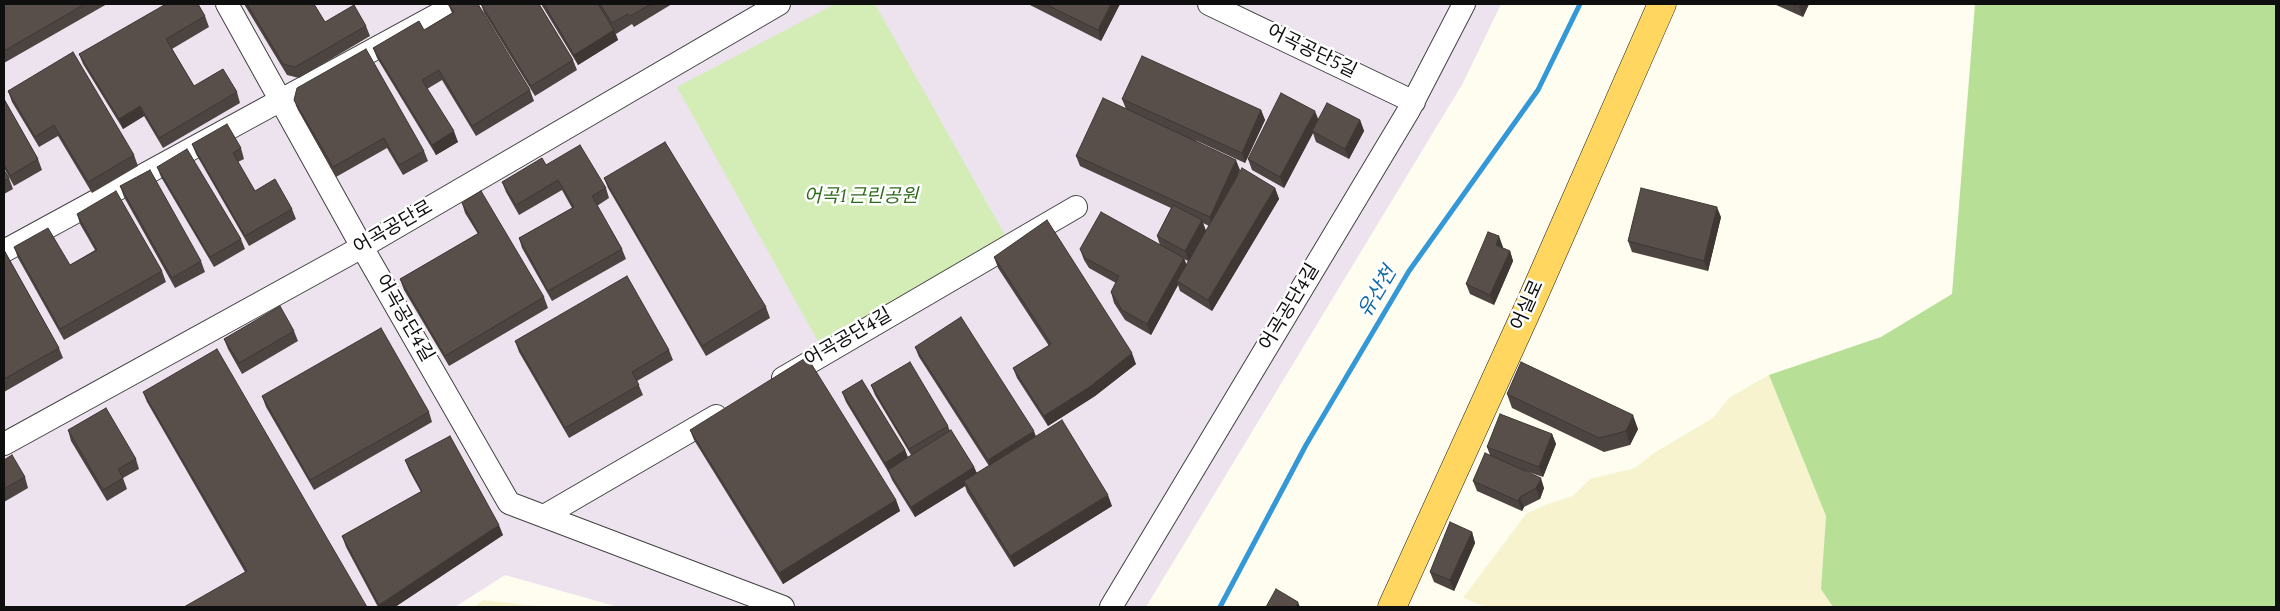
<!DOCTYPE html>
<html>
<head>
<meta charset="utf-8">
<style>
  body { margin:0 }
  #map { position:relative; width:2280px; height:611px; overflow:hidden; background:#fffcf0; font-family:Spectral,serif }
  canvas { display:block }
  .frame { position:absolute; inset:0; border:5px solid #0f0f0f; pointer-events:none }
</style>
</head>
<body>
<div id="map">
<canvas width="2280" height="611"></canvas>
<div class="frame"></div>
</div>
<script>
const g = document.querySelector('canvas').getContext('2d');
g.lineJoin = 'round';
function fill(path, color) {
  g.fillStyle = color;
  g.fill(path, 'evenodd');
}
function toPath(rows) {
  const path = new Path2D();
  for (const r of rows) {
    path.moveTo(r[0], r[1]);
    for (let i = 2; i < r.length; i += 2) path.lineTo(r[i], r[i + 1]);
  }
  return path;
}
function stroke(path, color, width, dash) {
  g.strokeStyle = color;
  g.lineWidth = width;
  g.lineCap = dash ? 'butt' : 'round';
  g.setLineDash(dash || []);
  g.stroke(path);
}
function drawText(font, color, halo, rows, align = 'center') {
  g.font = font + ' Spectral,"Noto Sans KR",serif';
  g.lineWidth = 5;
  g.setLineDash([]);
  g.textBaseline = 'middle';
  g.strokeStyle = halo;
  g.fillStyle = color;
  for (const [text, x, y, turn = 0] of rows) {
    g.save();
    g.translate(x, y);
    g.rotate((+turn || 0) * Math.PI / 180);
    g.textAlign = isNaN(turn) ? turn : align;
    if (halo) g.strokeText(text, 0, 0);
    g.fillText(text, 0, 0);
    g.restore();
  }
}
fill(toPath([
  [4,4,1501,4,1463,83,1146,607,618,607,505,575,455,607,4,607]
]), '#ece3ee');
fill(toPath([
  [1769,375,1826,516,1821,588,1833,607,1486,607,1463,598,1526,514,1545,505,1573,496,1590,479,1635,468,1654,453,1713,418,1730,397],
  [484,600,544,607,473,607]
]), '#f7f3ce');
fill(toPath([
  [835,4,875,4,1006,237,821,347,677,87]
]), '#d4edb7');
fill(toPath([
  [1975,4,2276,4,2276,607,1833,607,1821,589,1826,516,1769,375,1881,337,1952,294]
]), '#b7df95');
stroke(toPath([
  [1220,607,1306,445,1409,271,1538,90,1580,4]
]), '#3398d7', 5);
const minor = toPath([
  [227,4,362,247,509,503,783,607],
  [1209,4,1414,102],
  [4,251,457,4],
  [783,378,1076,207],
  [4,444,362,247,779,4],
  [544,516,716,416],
  [1111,607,1409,110,1464,4]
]);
const major = toPath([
  [1392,607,1530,304,1662,4]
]);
stroke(minor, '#424242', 24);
stroke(major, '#202020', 29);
stroke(minor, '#fff', 22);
stroke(major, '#ffd660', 28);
fill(toPath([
  [4,4,107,4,4,63],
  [244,4,314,4,325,22,366,26,370,36,299,78,287,75],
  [448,4,530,90,534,101,476,136,442,80,427,89,458,142,436,155,377,58,373,48,424,30,452,13],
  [481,4,573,60,577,70,535,96,484,13],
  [541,4,672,4,634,27,632,24,616,34,615,32,618,40,578,65],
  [1028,4,1120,4,1101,41],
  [1774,4,1809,4,1803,17],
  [205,16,209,27,172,49,194,86,237,92,240,103,163,148,144,116,123,129,83,64,79,54],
  [8,91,134,155,138,166,92,193,58,136,39,147,12,102],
  [4,99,38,159,42,170,14,186,4,168],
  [1122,99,1261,110,1265,120,1245,163,1195,140,1240,170,1234,182,1275,188,1279,199,1212,311,1180,291,1178,285,1151,335,1125,320,1114,303,1111,292,1116,283,1089,268,1084,260,1080,249,1160,245,1157,236,1171,208,1080,166,1076,156,1126,109],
  [1203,223,1209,226,1206,231],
  [1184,259,1188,261,1186,265],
  [294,100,424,151,428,161,403,175,387,148,336,177,298,110],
  [1318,119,1360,120,1364,131,1349,159,1316,142,1313,133,1284,188,1252,170,1248,159],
  [192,144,241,148,244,159,238,162,255,191,292,209,296,219,249,246,196,154],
  [546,165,606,188,609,198,597,206,622,249,626,259,552,301,522,248,519,238,572,208,562,190,519,215,506,192,502,182],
  [157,167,241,239,245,249,214,267,161,177],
  [4,170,9,178,13,189,4,194],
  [604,178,766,307,770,318,706,356,608,188],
  [120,186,201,261,205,272,175,288,124,197],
  [462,203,544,297,548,308,449,366,404,290,400,279,478,234,465,213],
  [77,214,162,271,166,282,64,340,18,258,14,247,70,265,95,250,80,224],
  [1721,217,1708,271,1632,252,1628,241],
  [1503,247,1503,248,1510,251,1513,261,1494,305,1470,294,1466,284],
  [4,250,59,348,63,358,4,392],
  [994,257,1136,364,1095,396,1048,426,1017,378,1013,368,1049,346,998,268],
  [294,331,298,341,242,374,228,349,224,339],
  [515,341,669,350,673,360,637,381,643,395,569,438,519,352],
  [915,347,1036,437,1112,506,1014,567,967,492,965,486,915,517,892,480,889,473,846,402,842,392,905,450,908,457,911,455,875,395,871,385,948,426,950,431,974,467,977,473,989,466,919,357],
  [143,392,367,607,245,572,147,402],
  [1507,394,1638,429,1630,445,1604,452,1512,408],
  [262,396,429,412,432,422,314,490,266,407],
  [68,430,136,459,139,469,123,478,127,489,107,501,71,441],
  [690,430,896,500,900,511,783,584,694,440],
  [1552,434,1556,444,1543,477,1522,470,1544,488,1540,499,1524,507,1522,511,1477,491,1473,481,1490,455,1487,447],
  [4,460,25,477,28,488,4,502],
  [405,460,503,535,395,607,378,607,346,547,342,536,421,492,409,470],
  [1472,532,1475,543,1454,591,1434,582,1430,572]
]), '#4c4440');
fill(toPath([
  [1111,4,1120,4,1101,41,1098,30],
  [1800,4,1809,4,1803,17,1799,7],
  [614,30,618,40,578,65,574,55],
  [140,106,144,116,123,129,119,119],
  [1261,110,1265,120,1245,163,1242,153],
  [1315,111,1319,121,1312,131,1313,133,1284,188,1280,177],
  [1360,120,1364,131,1349,159,1345,149],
  [454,131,458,142,436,155,432,145],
  [1236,160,1240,170,1213,228,1210,217],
  [1275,188,1279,199,1212,311,1208,300],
  [1717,207,1721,217,1708,271,1704,261],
  [1202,220,1206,231,1189,262,1185,251],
  [1499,236,1503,247,1500,255,1496,245],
  [1510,251,1513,261,1494,305,1490,295],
  [1184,258,1188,268,1177,281,1178,285,1151,335,1147,324],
  [1132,353,1136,364,1095,396,1048,426,1044,416],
  [1633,415,1638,429,1630,445,1626,431],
  [1034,431,1038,442,992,471,988,460],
  [1552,434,1556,444,1543,477,1539,467],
  [905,450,909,461,888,470,889,473,885,463],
  [974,467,978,477,964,481,965,486,915,517,911,507],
  [1541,478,1544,488,1540,499,1536,488],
  [1108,495,1112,506,1014,567,1010,556],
  [1520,497,1524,507,1522,511,1518,501],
  [896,500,900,511,783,584,779,573],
  [499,525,503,535,395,607,379,607,379,605],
  [1472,532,1475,543,1454,591,1450,580],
  [1298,602,1300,607,1296,607]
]), '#3e3734');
const building = toPath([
  [4,4,85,4,4,51,4,4],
  [166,4,198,4,205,16,166,39,194,86,223,69,237,92,159,138,140,106,119,119,79,54,166,4],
  [247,4,314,4,325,22,354,5,366,26,295,67,283,64,247,4],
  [448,4,478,4,530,90,472,126,439,70,422,80,454,131,432,145,373,48,419,21,424,30,454,12,448,4],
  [481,4,539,4,573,60,531,86,481,4],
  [544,4,598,4,614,30,574,55,544,4],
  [600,4,651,4,630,16,628,14,612,23,600,4],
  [1045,4,1111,4,1098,30,1045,4],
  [1793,4,1800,4,1799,7,1793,4],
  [366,49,424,151,399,165,384,138,333,167,294,100,297,88,366,49],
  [73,52,134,155,88,182,54,125,35,137,8,91,73,52],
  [1142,56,1261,110,1242,153,1122,99,1142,56],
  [1281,93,1315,111,1280,177,1248,159,1281,93],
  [1103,98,1236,160,1210,217,1076,156,1103,98],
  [4,99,38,159,10,176,4,164,4,99],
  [1327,103,1360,120,1345,149,1312,131,1327,103],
  [227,124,241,148,233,153,255,191,275,179,292,209,245,236,192,144,227,124],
  [665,142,766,307,702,346,604,178,665,142],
  [580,145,606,188,592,196,622,249,548,291,519,238,574,207,558,180,516,205,502,182,542,158,546,165,580,145],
  [187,149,241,239,210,257,157,167,187,149],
  [1242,168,1275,188,1208,300,1177,281,1242,168],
  [4,170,9,178,4,181,4,170],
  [150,170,201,261,172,278,120,186,150,170],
  [1641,188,1717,207,1704,261,1628,241,1641,188],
  [116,191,162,271,60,329,14,247,48,228,70,265,97,250,77,214,116,191],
  [481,191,544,297,445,356,400,279,479,233,462,203,481,191],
  [1173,205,1202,220,1185,251,1157,236,1173,205],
  [1101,212,1184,258,1147,324,1122,310,1111,292,1119,276,1085,258,1080,249,1101,212],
  [1047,220,1132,353,1091,386,1044,416,1013,368,1051,344,994,257,1047,220],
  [1488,232,1499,236,1496,245,1510,251,1490,295,1466,284,1488,232],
  [4,250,59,348,4,379,4,250],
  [627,276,669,350,632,372,639,385,565,428,515,341,627,276],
  [280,306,294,331,239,363,224,339,280,306],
  [961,317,1034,431,988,460,915,347,961,317],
  [381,328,429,412,310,480,262,396,381,328],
  [217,349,367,607,184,607,247,571,143,392,217,349],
  [807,357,896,500,779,573,690,430,807,357],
  [910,362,948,426,909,449,871,385,910,362],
  [1521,362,1633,415,1626,431,1599,438,1507,394,1521,362],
  [862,380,905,450,885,463,842,392,862,380],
  [106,408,136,459,118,469,123,478,103,490,68,430,106,408],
  [1500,414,1552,434,1539,467,1487,447,1500,414],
  [1062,420,1108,495,1010,556,964,481,1062,420],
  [951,430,974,467,911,507,888,470,951,430],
  [450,436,499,525,379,605,342,536,422,491,405,460,450,436],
  [1485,453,1541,478,1536,488,1520,497,1518,501,1473,481,1485,453],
  [12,455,25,477,4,489,4,460,12,455],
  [1450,522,1472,532,1450,580,1430,572,1450,522],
  [1276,589,1298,602,1296,607,1266,607,1276,589]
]);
fill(building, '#584f4a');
stroke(building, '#3e3734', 1);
drawText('19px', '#0f0f0f', '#fff', [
  ["어곡공단5길",1311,53,26],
  ["어곡공단로",394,229,-30],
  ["어실로",1529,306,-66],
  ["어곡공단4길",1291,308,-59],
  ["어곡공단4길",403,319,60],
  ["어곡공단4길",849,339,-30]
]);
drawText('italic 19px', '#2c6c1a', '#fff', [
  ["어곡1근린공원",861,198]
]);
drawText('italic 20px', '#0e69aa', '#fff', [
  ["유산천",1379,293,-59]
]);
</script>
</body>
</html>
